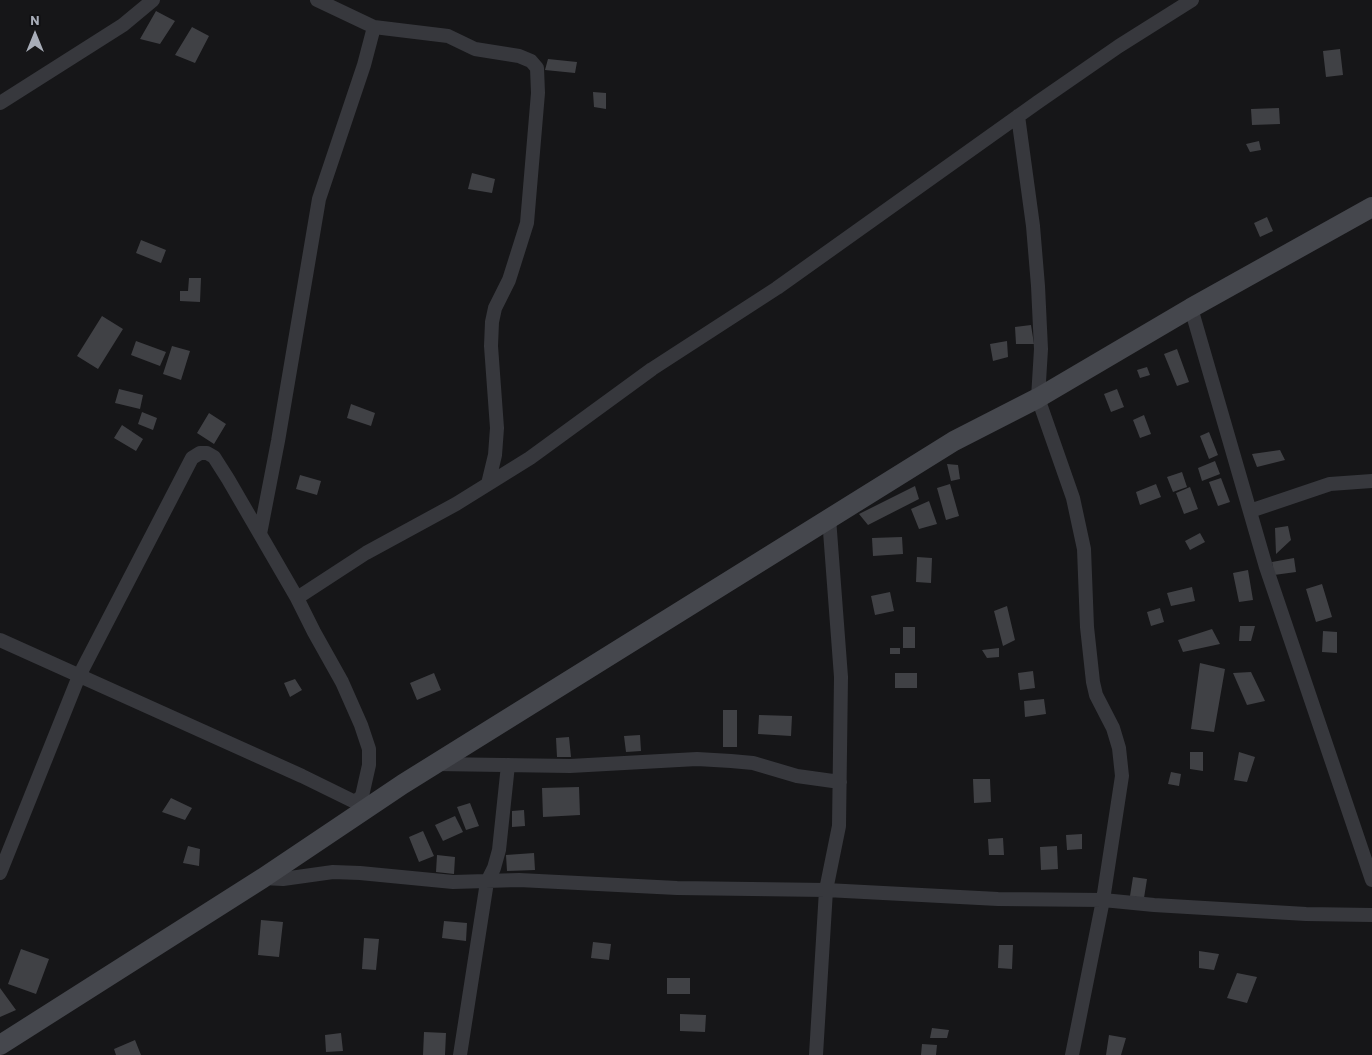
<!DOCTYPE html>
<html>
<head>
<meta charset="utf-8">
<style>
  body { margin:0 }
  #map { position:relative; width:1372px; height:1055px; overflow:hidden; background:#161618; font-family:Barlow,sans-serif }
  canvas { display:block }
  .north { position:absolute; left:10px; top:10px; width:50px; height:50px; -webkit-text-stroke:4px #111113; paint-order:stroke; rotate:0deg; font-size:14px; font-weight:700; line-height:20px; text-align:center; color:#a8adb8 }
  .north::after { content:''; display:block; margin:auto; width:18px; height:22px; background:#a8adb8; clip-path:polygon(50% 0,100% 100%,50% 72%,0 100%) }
</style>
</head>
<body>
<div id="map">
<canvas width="1372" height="1055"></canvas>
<div class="north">N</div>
</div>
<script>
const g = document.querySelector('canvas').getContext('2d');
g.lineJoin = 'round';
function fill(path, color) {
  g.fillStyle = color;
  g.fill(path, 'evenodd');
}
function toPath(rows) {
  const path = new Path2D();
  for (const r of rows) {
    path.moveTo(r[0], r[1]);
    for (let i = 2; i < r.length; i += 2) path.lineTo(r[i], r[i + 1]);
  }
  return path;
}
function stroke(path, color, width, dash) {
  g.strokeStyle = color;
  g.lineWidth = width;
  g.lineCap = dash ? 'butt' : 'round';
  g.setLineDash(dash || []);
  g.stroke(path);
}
fill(toPath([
  [156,11,175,21,160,44,140,39],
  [192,27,209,36,195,63,175,55],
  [1340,49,1343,75,1326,77,1323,51],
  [548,59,577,62,575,73,545,70],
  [593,92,606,93,606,109,594,107],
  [1279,108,1280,124,1252,125,1251,109],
  [1259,141,1261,150,1250,152,1246,144],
  [472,173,495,179,492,193,468,189],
  [1267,217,1273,231,1260,237,1254,223],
  [141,240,166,250,161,263,136,253],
  [189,278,201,278,200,302,180,301,180,291,188,291],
  [102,316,123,329,98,369,77,356],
  [1031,325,1034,344,1016,344,1015,327],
  [136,341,166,352,160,366,131,355],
  [1007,341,1008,357,993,361,990,344],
  [172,346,190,351,181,380,163,374],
  [1177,349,1189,382,1177,386,1164,354],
  [1147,367,1150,375,1140,378,1137,370],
  [119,389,143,395,140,409,115,403],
  [1117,389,1124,407,1111,412,1104,394],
  [351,404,375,413,371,426,347,418],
  [142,412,157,418,153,430,138,424],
  [209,413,226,424,214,444,197,433],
  [1144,415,1151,434,1140,438,1133,420],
  [122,425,143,439,136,451,114,438],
  [1209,432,1218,455,1209,459,1200,436],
  [1280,450,1285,460,1257,467,1252,454],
  [1215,461,1220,474,1202,481,1198,468],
  [947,464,958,465,960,479,951,481],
  [1182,472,1187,487,1173,492,1167,477],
  [300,475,321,481,317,495,296,489],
  [1221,478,1230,502,1218,506,1209,482],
  [950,484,959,516,946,520,937,488],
  [1156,484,1161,497,1140,505,1136,492],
  [915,486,919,499,868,525,859,514],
  [1190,487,1198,509,1184,514,1176,493],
  [929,501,937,524,919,529,911,509],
  [1288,526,1291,540,1276,554,1275,528],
  [1200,533,1205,542,1190,550,1185,541],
  [902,537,903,554,873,556,872,538],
  [917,557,932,558,931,583,916,582],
  [1294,558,1296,572,1274,575,1272,562],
  [1248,570,1253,600,1239,602,1233,573],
  [1322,584,1332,617,1316,622,1306,589],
  [1192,587,1195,601,1171,606,1167,593],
  [890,592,894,611,875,615,871,596],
  [1007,606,1015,640,1003,646,994,611],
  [1160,608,1164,622,1151,626,1147,612],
  [1240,626,1255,626,1251,641,1239,641],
  [903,627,915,627,915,648,903,648],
  [1212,629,1220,644,1183,652,1178,640],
  [1323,631,1337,632,1337,653,1322,652],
  [890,648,900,648,900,654,890,654],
  [999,648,999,657,987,658,982,650],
  [1200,663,1225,669,1214,732,1191,729],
  [1033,671,1035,688,1020,690,1018,673],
  [1251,672,1265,701,1247,705,1233,673],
  [434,673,441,690,417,700,410,683],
  [895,673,917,673,917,688,895,688],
  [295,679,302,690,290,697,284,683],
  [1044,699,1046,714,1025,717,1024,701],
  [723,710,737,710,737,747,723,747],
  [759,715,792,716,791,736,758,734],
  [640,735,641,751,626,752,624,736],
  [569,737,571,757,557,757,556,738],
  [1190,752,1203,752,1203,771,1190,769],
  [1239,752,1255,757,1247,782,1234,780],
  [1171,772,1181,774,1179,786,1168,784],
  [973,779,990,779,991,802,974,803],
  [579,787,580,815,543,817,542,788],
  [171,798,192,808,185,820,162,812],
  [470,803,479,826,466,830,457,807],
  [524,810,525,826,512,827,512,811],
  [455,816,463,832,443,841,435,825],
  [423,831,434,856,419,862,409,837],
  [1082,834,1082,849,1067,850,1066,835],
  [1003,838,1004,855,989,855,988,839],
  [188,846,200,849,199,866,183,863],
  [1057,846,1058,869,1041,870,1040,847],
  [534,853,535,870,507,871,506,855],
  [437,855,455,857,454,874,436,872],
  [1133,877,1147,879,1144,898,1130,896],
  [261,920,283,922,279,957,258,955],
  [444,921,467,923,466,941,442,938],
  [364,938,379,939,376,970,362,969],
  [593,942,611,944,609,960,591,958],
  [999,945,1013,945,1012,969,998,968],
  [21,949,49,959,36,994,8,984],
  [1199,951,1219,954,1214,970,1199,968],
  [1237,973,1257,977,1247,1003,1227,998],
  [667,978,690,978,690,994,667,994],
  [0,988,16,1010,0,1017],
  [680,1014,706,1015,705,1032,680,1031],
  [932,1028,949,1030,947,1038,930,1038],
  [424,1032,446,1033,445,1055,423,1055],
  [341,1033,343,1051,326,1052,325,1035],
  [1109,1035,1126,1038,1121,1055,1106,1055],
  [135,1040,141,1055,116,1055,114,1049],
  [922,1044,937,1045,936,1055,921,1055]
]), '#404145');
stroke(toPath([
  [317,0,374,27,448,36,475,49,519,56,531,61,537,68,538,93,527,223,509,280,495,308,492,322,491,346,497,428,495,455,488,484],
  [0,103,123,25,153,0],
  [1018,116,1033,226,1038,286,1041,349,1038,398,1073,498,1084,549,1087,627,1093,682,1096,695,1113,728,1119,748,1122,776,1103,900,1072,1055],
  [1191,308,1266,567,1372,880],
  [1250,511,1330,484,1372,481],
  [260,534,278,441,319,199,364,65,374,27],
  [297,598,366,553,456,504,530,458,652,369,777,288,1038,102,1119,46,1192,0],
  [0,640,302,776,355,802,362,807],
  [436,764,570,766,697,759,731,761,753,763,797,776,840,782],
  [0,873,79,676,192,458,200,453,207,453,214,457,228,479,297,598,314,632,342,682,361,725,369,749,369,765,362,796,355,802],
  [263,878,283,879,333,872,360,873,453,882,519,880,677,888,826,890,998,899,1103,900,1154,905,1306,914,1372,915],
  [460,1055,487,882,494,868,499,850,508,765],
  [816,1055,826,890,839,826,841,677,829,518]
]), '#37383d', 14);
stroke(toPath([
  [0,1045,263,878,403,784,954,441,1038,398,1191,308,1372,207]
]), '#45474d', 20);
</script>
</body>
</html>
